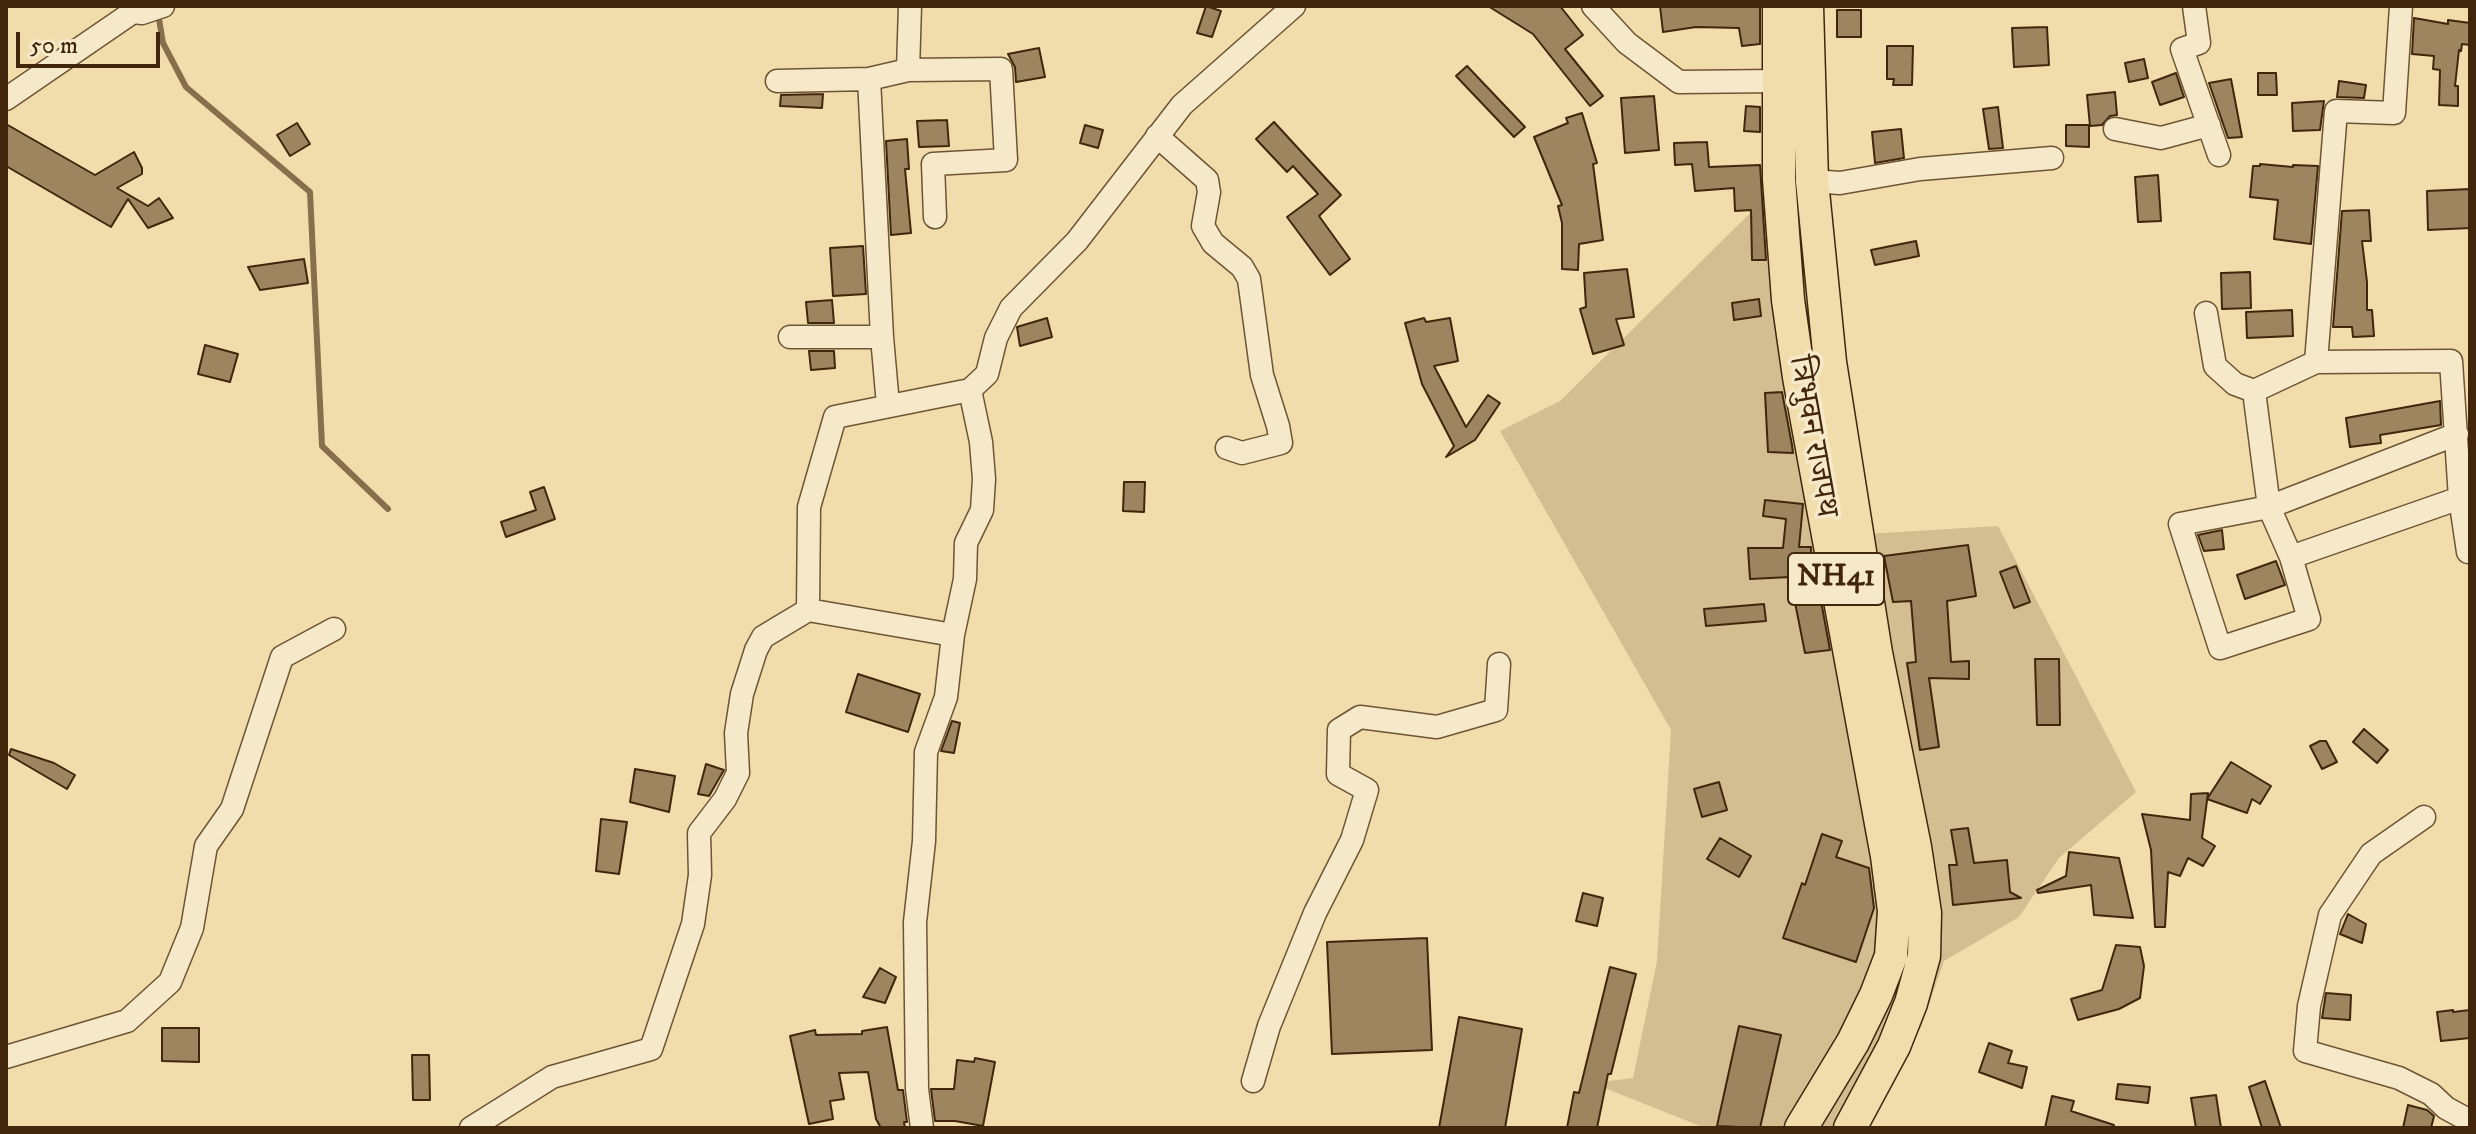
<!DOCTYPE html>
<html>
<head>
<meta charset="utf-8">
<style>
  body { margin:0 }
  #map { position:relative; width:2476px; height:1134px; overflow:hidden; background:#f1ddac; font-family:"IM FELL DW Pica",serif }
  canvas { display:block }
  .frame { position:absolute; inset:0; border:8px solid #41260c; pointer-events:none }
  .scale { position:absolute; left:16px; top:32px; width:144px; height:36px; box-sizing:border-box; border:4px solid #41260c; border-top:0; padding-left:10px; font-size:24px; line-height:28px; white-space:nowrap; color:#41260c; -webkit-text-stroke:6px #f6e9c9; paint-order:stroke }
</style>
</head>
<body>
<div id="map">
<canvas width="2476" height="1134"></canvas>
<div class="frame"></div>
<div class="scale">50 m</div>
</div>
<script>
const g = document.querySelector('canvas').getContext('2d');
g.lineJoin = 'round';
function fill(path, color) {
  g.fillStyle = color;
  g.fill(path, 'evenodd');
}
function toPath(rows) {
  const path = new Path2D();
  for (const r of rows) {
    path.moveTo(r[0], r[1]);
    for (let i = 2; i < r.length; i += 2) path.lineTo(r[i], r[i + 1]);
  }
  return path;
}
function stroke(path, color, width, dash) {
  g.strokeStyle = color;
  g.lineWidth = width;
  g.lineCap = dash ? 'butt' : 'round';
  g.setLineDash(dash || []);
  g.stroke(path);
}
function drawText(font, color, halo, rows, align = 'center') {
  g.font = font + ' "IM FELL DW Pica","Noto Serif Devanagari",serif';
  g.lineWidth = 7;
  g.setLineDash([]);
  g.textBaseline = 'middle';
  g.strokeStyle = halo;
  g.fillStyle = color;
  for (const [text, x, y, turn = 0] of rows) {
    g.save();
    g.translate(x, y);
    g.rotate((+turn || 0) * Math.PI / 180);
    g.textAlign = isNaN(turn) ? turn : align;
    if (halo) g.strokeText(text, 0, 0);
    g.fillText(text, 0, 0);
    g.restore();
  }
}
fill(toPath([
  [1816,148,1865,534,1998,526,2136,792,2059,858,2019,917,1944,961,1921,1027,1861,1128,1705,1128,1592,1083,1633,1078,1657,961,1671,730,1500,431,1560,401]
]), '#d3be91');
stroke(toPath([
  [158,13,163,43,186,87,310,192,322,446,388,509]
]), '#876f4c', 6);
const building = toPath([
  [1206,6,1221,11,1212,37,1197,33,1206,6],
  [1488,6,1560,6,1583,35,1565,49,1603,96,1590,106,1533,34,1488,6],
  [1660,6,1760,6,1760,44,1742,46,1739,28,1696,27,1663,32,1660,6],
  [1837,10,1861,10,1861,37,1837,37,1837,10],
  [2414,18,2448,24,2448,20,2470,23,2470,45,2462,44,2461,51,2459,50,2455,86,2458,86,2458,106,2439,105,2440,70,2433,69,2434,56,2412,54,2414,18],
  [2047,27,2049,65,2014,67,2012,28,2047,27],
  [1887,46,1913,46,1912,85,1893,85,1894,79,1887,79,1887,46],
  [1039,48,1045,77,1016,82,1015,67,1008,54,1039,48],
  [2144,59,2148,78,2129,82,2125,63,2144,59],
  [1467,66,1525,127,1514,137,1456,76,1467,66],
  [2176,73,2184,97,2160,105,2152,82,2176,73],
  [2258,73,2276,73,2277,95,2258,95,2258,73],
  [2231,79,2242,137,2228,138,2209,83,2231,79],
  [2339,81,2366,85,2364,98,2337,97,2339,81],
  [2115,92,2117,115,2110,116,2102,125,2090,126,2087,95,2115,92],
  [823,94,822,108,780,106,781,95,823,94],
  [1654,96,1659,150,1625,153,1621,98,1654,96],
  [2324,101,2320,130,2293,131,2292,103,2324,101],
  [1746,106,1760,107,1760,132,1744,131,1746,106],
  [1998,107,2003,148,1989,149,1983,109,1998,107],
  [1582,113,1597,163,1593,164,1603,240,1579,244,1578,270,1562,269,1562,223,1558,206,1562,205,1534,137,1568,123,1566,118,1582,113],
  [947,120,949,146,919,147,917,121,947,120],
  [1274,122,1341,195,1319,216,1350,259,1330,275,1287,217,1318,194,1293,166,1287,172,1256,139,1274,122],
  [297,123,310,144,290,156,277,135,297,123],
  [6,124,95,175,134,152,142,168,142,174,117,188,148,206,159,198,173,218,148,228,128,199,111,227,6,166,6,124],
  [1085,125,1103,130,1098,148,1080,143,1085,125],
  [2066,125,2089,125,2089,147,2066,146,2066,125],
  [1901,129,1904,158,1875,163,1872,132,1901,129],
  [907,139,909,169,905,169,911,233,891,235,886,141,907,139],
  [1707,142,1709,167,1760,165,1766,260,1752,260,1751,210,1735,211,1734,188,1695,191,1692,164,1675,165,1674,143,1707,142],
  [2260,164,2293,167,2293,165,2318,166,2311,244,2274,239,2278,200,2250,197,2253,166,2260,166,2260,164],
  [2158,175,2161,221,2138,222,2135,177,2158,175],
  [2470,189,2470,228,2428,230,2427,191,2470,189],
  [2369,210,2371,241,2362,241,2367,282,2367,310,2372,310,2374,336,2353,337,2352,327,2333,327,2342,211,2369,210],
  [1916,241,1919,256,1875,265,1871,250,1916,241],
  [863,246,866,294,833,296,830,248,863,246],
  [304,259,308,283,260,290,248,267,304,259],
  [1627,269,1634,317,1616,319,1624,345,1593,354,1580,309,1586,307,1584,273,1627,269],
  [2250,272,2251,308,2222,309,2221,273,2250,272],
  [1759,299,1761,316,1734,320,1732,303,1759,299],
  [832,300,834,323,808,323,806,302,832,300],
  [2292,310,2293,336,2247,338,2246,312,2292,310],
  [1047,318,1052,337,1020,346,1017,327,1047,318],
  [1424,318,1426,322,1450,318,1458,361,1434,366,1466,427,1488,395,1500,403,1475,440,1446,457,1454,446,1422,384,1405,323,1424,318],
  [205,345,238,354,230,382,198,374,205,345],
  [809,351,834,351,835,368,811,370,809,351],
  [1782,392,1792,445,1793,453,1768,452,1765,393,1782,392],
  [2440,401,2441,425,2380,435,2381,443,2350,447,2346,418,2440,401],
  [1124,482,1145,482,1144,512,1123,511,1124,482],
  [544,487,555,519,506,537,501,522,536,510,530,492,544,487],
  [1765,500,1803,504,1799,547,1811,547,1812,591,1819,590,1830,650,1805,653,1790,577,1750,579,1748,548,1783,548,1786,519,1763,516,1765,500],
  [2222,530,2224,549,2204,551,2198,535,2222,530],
  [1968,545,1976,596,1947,601,1951,662,1969,661,1969,679,1929,678,1939,747,1920,750,1907,663,1916,662,1911,601,1893,602,1884,556,1968,545],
  [2276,561,2285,585,2245,599,2237,575,2276,561],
  [2016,566,2030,602,2014,608,2000,572,2016,566],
  [1764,604,1766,621,1706,626,1704,609,1764,604],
  [2035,659,2059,659,2060,725,2037,725,2035,659],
  [858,674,920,694,908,732,846,712,858,674],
  [952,721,960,723,954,753,941,751,952,721],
  [2364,729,2388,750,2377,763,2353,742,2364,729],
  [2320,741,2326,741,2337,762,2322,769,2310,746,2320,741],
  [11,749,54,763,75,775,67,789,9,755,11,749],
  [2231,762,2271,786,2260,804,2252,799,2247,813,2207,799,2231,762],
  [706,764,724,770,709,796,698,794,706,764],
  [635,769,675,776,669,812,630,802,635,769],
  [1719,782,1727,810,1702,817,1694,789,1719,782],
  [2208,793,2202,838,2215,846,2203,866,2188,858,2180,876,2168,872,2165,927,2155,927,2151,850,2142,814,2190,820,2191,794,2208,793],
  [601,819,627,822,619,874,596,871,601,819],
  [1968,828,1974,863,2007,860,2010,892,2021,898,1953,905,1949,865,1957,865,1951,830,1968,828],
  [1822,834,1842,841,1836,857,1869,868,1874,908,1856,962,1783,938,1802,883,1805,885,1822,834],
  [1720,838,1751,856,1739,877,1707,859,1720,838],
  [2069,852,2119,858,2133,918,2094,915,2091,885,2038,893,2037,890,2066,876,2069,852],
  [1583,893,1603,898,1597,926,1576,921,1583,893],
  [2348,914,2366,924,2362,943,2340,934,2348,914],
  [1427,938,1432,1050,1332,1054,1327,942,1427,938],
  [2116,945,2140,947,2144,966,2140,998,2119,1009,2078,1020,2071,999,2102,990,2116,945],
  [1610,967,1636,974,1611,1074,1608,1074,1597,1128,1567,1128,1574,1092,1579,1093,1610,967],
  [880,968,896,977,885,1003,863,997,880,968],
  [2326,993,2351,995,2350,1020,2322,1018,2326,993],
  [2453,1010,2453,1012,2470,1010,2470,1038,2441,1041,2437,1012,2453,1010],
  [1459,1017,1522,1029,1505,1128,1439,1128,1459,1017],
  [1739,1026,1781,1035,1760,1128,1717,1126,1739,1026],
  [887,1027,898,1090,903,1090,907,1122,904,1122,905,1128,881,1128,876,1119,868,1072,839,1073,844,1099,830,1101,833,1119,809,1124,790,1036,815,1030,816,1035,862,1034,862,1031,887,1027],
  [162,1028,199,1028,199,1062,162,1061,162,1028],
  [1989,1043,2012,1051,2008,1063,2027,1067,2022,1088,1979,1072,1989,1043],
  [412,1055,429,1055,430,1100,413,1100,412,1055],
  [975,1058,995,1062,983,1126,955,1121,935,1121,931,1089,954,1089,957,1060,974,1062,975,1058],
  [2265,1081,2281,1128,2262,1128,2249,1087,2265,1081],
  [2118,1084,2150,1087,2148,1103,2116,1099,2118,1084],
  [2216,1095,2221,1128,2196,1128,2191,1098,2216,1095],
  [2052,1096,2074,1101,2071,1111,2114,1125,2113,1128,2045,1128,2052,1096],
  [2408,1105,2427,1110,2434,1116,2431,1128,2403,1128,2408,1105]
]);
fill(building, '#9d855f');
stroke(building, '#41260c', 2);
const minor = toPath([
  [1593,6,1627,43,1679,82,1778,81],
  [2194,6,2199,43,2182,49,2219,155],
  [2401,6,2394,113,2336,111,2316,362,2451,361,2460,498,2468,552],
  [908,70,1001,69,1006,160,933,164,935,217],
  [777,81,869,79],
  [6,99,133,12,142,13,163,6],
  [2115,129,2161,138,2209,125],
  [1157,136,1207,180,1209,192,1203,226,1213,243,1242,267,1249,279,1262,375,1278,426,1281,443,1242,453,1227,448],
  [1812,181,1840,183,1920,169,2052,158],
  [2206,313,2215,366,2235,384,2254,391],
  [790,337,882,337],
  [2316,362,2254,391,2269,507,2457,434],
  [888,405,882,337,869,79,908,70,910,6],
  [2291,557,2269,507,2180,524,2220,648,2309,619,2291,557,2460,498],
  [808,610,953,635,946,697,926,752,924,841,915,922,917,1089,922,1128],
  [953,635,965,579,966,543,982,510,984,479,981,442,970,390],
  [2424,817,2371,854,2330,915,2309,1006,2305,1051,2399,1078,2431,1094,2446,1108,2470,1121],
  [6,1057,127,1021,170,982,192,928,206,846,232,809,282,657,334,629],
  [1253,1081,1269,1026,1315,913,1352,840,1367,790,1338,774,1339,730,1360,717,1437,727,1496,710,1499,664],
  [471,1128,552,1077,651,1049,693,924,700,875,699,833,725,799,738,773,736,733,742,694,756,650,763,637,808,610,809,507,835,417,970,390,987,374,996,338,1011,308,1077,241,1182,105,1294,6]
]);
const highway = toPath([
  [1779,6,1779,179,1788,300,1799,377,1887,856,1894,911,1891,956,1876,995,1853,1042,1801,1128],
  [1807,6,1812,181,1830,362,1876,653,1915,847,1925,913,1924,956,1911,1003,1894,1046,1850,1128]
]);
stroke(minor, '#6d5434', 25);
stroke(highway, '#41260c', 35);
stroke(minor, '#f6e9c9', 22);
stroke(highway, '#f1ddac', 32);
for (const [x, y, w] of [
  [1836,579,96]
]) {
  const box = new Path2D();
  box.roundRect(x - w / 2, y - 26, w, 52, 6);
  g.fillStyle = '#f6e9c9';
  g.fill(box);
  stroke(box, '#41260c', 2);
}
drawText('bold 30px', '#41260c', null, [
  ["NH41",1836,579]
]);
drawText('32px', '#41260c', '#f6e9c9', [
  ["त्रिभुवन राजपथ",1811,437,80]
]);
</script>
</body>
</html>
